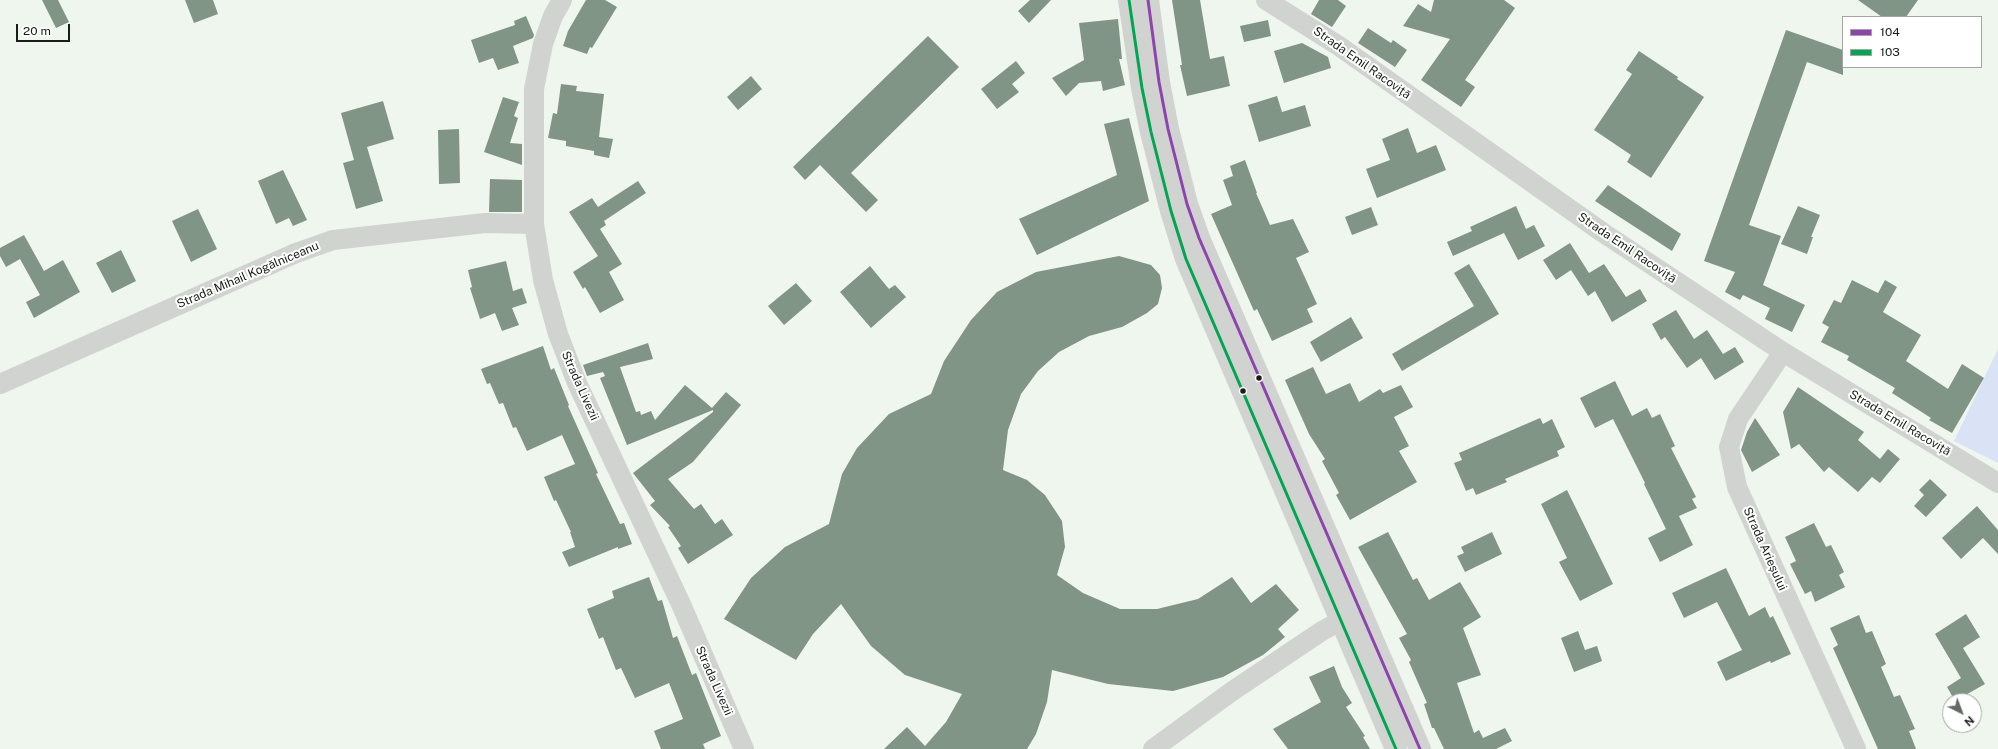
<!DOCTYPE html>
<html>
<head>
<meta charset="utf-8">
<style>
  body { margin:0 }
  #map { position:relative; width:1998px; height:749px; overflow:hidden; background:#eef6ee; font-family:"Public Sans",sans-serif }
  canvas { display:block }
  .legend { position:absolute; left:1842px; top:16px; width:140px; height:52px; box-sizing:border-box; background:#fff; border:1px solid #a3a5a3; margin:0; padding:5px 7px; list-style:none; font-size:12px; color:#181d18 }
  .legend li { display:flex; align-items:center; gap:8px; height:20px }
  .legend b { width:20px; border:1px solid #a3a5a3 }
  .north { position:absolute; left:1942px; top:693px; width:40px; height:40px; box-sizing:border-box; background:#fff; border:1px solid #a3a5a3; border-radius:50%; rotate:138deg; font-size:11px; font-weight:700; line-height:16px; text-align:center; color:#181d18 }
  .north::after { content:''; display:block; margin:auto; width:14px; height:18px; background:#636963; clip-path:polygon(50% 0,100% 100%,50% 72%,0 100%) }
  .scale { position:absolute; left:16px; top:24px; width:54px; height:18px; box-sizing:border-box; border:2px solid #181d18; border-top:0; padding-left:5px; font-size:12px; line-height:14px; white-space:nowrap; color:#181d18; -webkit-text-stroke:3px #fff; paint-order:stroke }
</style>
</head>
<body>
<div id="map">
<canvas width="1998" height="749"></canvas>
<ul class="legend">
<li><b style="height:5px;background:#8e44ad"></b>104</li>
<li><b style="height:5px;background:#00a651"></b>103</li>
</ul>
<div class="north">N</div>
<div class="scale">20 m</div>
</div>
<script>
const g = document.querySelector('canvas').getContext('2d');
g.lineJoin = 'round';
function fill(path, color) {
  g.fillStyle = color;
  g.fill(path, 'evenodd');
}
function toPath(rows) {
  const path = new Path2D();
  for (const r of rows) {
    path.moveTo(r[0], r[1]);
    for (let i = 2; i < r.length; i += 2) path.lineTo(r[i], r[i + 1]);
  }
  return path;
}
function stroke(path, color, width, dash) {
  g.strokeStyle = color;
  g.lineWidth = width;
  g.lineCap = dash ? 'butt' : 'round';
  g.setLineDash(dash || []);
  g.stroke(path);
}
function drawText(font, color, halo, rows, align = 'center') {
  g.font = font + ' "Public Sans",sans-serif';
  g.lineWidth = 4;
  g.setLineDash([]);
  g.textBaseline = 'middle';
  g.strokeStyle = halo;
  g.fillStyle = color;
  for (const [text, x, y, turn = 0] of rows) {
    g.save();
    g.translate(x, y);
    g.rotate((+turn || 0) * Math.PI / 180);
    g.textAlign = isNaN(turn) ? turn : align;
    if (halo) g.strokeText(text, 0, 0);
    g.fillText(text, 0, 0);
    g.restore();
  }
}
fill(toPath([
  [1998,349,1998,463,1954,441]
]), '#dae2f6');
fill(toPath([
  [42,0,58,0,69,22,56,28],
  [185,0,213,0,218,14,194,23],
  [586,0,605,0,617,7,592,48,590,47,587,54,563,46,568,31],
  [1030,0,1051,0,1029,23,1018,11],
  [1172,0,1200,0,1210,59,1224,56,1230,86,1187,96,1180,65,1182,65],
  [1319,0,1338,0,1346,6,1332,27,1311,14],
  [1434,0,1504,0,1515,8,1465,80,1475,87,1461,107,1421,80,1450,39,1403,26,1418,4,1431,12],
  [1858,0,1918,0,1906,17,1882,17],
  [526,16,534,35,533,38,513,46,519,63,498,70,493,58,479,63,471,40,515,25,514,21],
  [1118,19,1122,59,1119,59,1125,85,1103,91,1101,81,1079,83,1066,96,1052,78,1084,60,1079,23],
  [1268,20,1271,36,1244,42,1240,26],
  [1368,28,1391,43,1393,40,1407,50,1395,67,1358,43],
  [1786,30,1843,50,1843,75,1807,62,1749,225,1781,236,1763,285,1805,305,1792,332,1765,319,1770,308,1743,295,1740,300,1725,292,1735,272,1704,261],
  [928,36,959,67,851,173,878,200,866,212,820,165,805,180,793,167],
  [1302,43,1328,57,1331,68,1284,83,1274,51],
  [1639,51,1678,77,1677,79,1704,97,1651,178,1627,162,1631,155,1594,130,1632,74,1626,70],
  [1016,61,1025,73,1012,84,1019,92,997,109,981,89],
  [751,76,762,89,738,110,727,97],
  [561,84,577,86,576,91,604,94,599,137,613,139,609,158,594,155,594,151,566,146,566,141,548,138,553,113,557,114],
  [1277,96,1282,112,1305,105,1311,126,1259,142,1248,105],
  [503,97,519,102,514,116,518,118,510,143,522,144,522,165,484,152],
  [383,101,394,139,367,147,383,201,356,209,343,163,354,160,341,113],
  [1129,118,1149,201,1037,255,1019,219,1117,175,1104,124],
  [1408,128,1417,153,1436,145,1446,170,1377,198,1366,169,1390,160,1382,139],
  [459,129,460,183,439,184,438,130],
  [1245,160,1257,193,1256,193,1270,225,1293,219,1309,252,1296,258,1317,304,1307,309,1313,322,1272,341,1257,309,1254,311,1211,214,1232,205,1223,180,1233,176,1230,166],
  [283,170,307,220,293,226,289,218,276,224,258,181],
  [490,179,522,180,522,212,489,212],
  [638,181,646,193,604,221,606,225,600,229,622,264,609,272,624,300,600,313,585,287,583,289,573,272,598,256,569,212,592,198,598,207],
  [1608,185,1681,234,1672,251,1595,201],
  [1516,206,1526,229,1534,225,1545,246,1518,260,1504,233,1453,256,1447,242,1472,231,1470,227],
  [1798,206,1820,215,1811,237,1813,237,1807,254,1781,244],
  [1371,207,1378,225,1352,235,1345,217],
  [198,209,217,249,191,262,172,221],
  [24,235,44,271,63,260,80,292,34,318,26,302,40,295,20,259,6,267,0,256,0,248],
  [1570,243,1589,273,1604,264,1626,297,1640,289,1647,301,1612,322,1595,291,1588,296,1571,270,1556,280,1543,260],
  [121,250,136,281,112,293,96,263],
  [1119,256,1151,265,1160,275,1162,288,1158,304,1147,313,1122,327,1089,336,1059,352,1038,371,1021,394,1008,430,1003,470,1027,480,1045,495,1062,521,1065,547,1057,575,1083,593,1120,609,1157,609,1198,599,1232,577,1251,603,1276,584,1299,610,1278,629,1285,637,1263,655,1223,677,1173,691,1108,684,1052,670,1047,702,1036,734,1027,749,884,749,907,727,925,746,946,722,962,694,905,675,871,646,841,604,813,634,796,660,724,619,751,578,785,547,829,524,842,474,857,448,889,414,931,394,944,361,971,320,997,292,1036,272],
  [506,261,513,291,522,288,527,303,512,308,519,325,502,331,495,313,480,319,470,288,472,287,468,270],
  [1469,264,1499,314,1402,371,1392,354,1474,306,1454,273],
  [870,266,889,289,895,285,906,297,871,328,840,292],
  [1852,280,1878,293,1885,280,1897,287,1883,312,1921,335,1906,361,1948,389,1962,364,1984,378,1952,433,1929,420,1931,418,1892,393,1895,388,1847,360,1849,356,1821,342,1829,327,1822,323,1834,300,1841,303],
  [796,283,812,301,784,325,768,306],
  [1676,310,1694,339,1707,330,1723,354,1735,347,1744,362,1715,380,1701,358,1687,368,1665,337,1661,340,1652,324],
  [1351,317,1363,338,1321,362,1310,342],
  [648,343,653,359,620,367,636,412,640,411,641,415,651,411,655,420,685,385,712,408,726,392,741,405,693,462,668,479,694,509,701,504,715,524,722,519,733,535,688,564,678,548,681,546,668,527,670,526,650,505,655,501,633,473,713,412,713,410,627,445,600,378,605,376,603,372,587,376,583,365],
  [543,346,551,370,554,368,569,405,568,406,598,473,596,474,620,524,624,523,632,544,618,549,618,547,569,567,562,552,575,547,570,532,571,532,556,500,554,501,544,477,575,464,562,435,527,451,516,427,513,428,503,403,499,404,490,383,487,384,481,369],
  [1313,367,1326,394,1350,383,1359,402,1380,389,1383,393,1401,385,1413,407,1394,417,1409,446,1399,451,1417,482,1350,520,1336,495,1339,493,1322,461,1325,459,1309,434,1285,380],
  [1615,381,1632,416,1647,408,1652,418,1660,414,1675,446,1671,448,1696,497,1692,499,1697,508,1679,516,1693,545,1660,562,1648,538,1666,529,1644,484,1645,483,1613,419,1595,428,1580,398],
  [1798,387,1864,432,1858,440,1880,459,1888,449,1900,459,1880,483,1872,477,1858,492,1829,467,1824,472,1799,444,1791,449,1783,412],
  [1540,418,1543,424,1552,419,1565,447,1557,451,1559,456,1505,479,1507,482,1476,495,1473,488,1466,491,1454,463,1462,460,1459,453],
  [1755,418,1780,455,1752,472,1741,450,1747,432],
  [1930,479,1947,495,1926,517,1914,506,1924,495,1919,490],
  [1567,490,1613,584,1580,601,1559,562,1567,558,1541,504],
  [1977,506,1998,530,1998,554,1983,538,1961,559,1942,538],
  [1814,523,1826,547,1831,545,1844,572,1839,575,1845,587,1815,602,1811,591,1805,594,1790,564,1796,561,1785,537],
  [1388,532,1413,580,1417,578,1429,600,1460,582,1481,617,1463,628,1481,675,1457,683,1474,733,1479,730,1483,738,1505,728,1512,741,1496,749,1444,749,1434,728,1432,728,1424,704,1427,703,1409,662,1411,660,1399,638,1407,634,1358,547],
  [1492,532,1502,554,1465,572,1457,556,1464,553,1461,547],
  [1726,568,1749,616,1765,607,1770,618,1773,616,1791,654,1771,663,1770,661,1726,681,1717,662,1742,650,1717,602,1684,618,1672,593],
  [649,577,658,601,662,600,673,638,677,636,692,675,696,673,721,736,703,744,705,749,661,749,654,731,683,719,669,683,635,698,621,668,616,670,603,637,599,639,587,609,614,598,612,591],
  [1966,614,1980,637,1963,648,1985,684,1955,701,1947,687,1961,678,1935,634],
  [1859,615,1866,633,1872,631,1886,664,1881,667,1894,697,1900,695,1915,729,1909,731,1916,749,1878,749,1833,648,1838,645,1830,628],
  [1578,631,1585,650,1597,646,1602,661,1574,672,1561,638],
  [1334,666,1342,687,1352,703,1346,707,1365,736,1363,737,1370,749,1288,749,1273,729,1321,702,1309,677]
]), '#809585');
stroke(toPath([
  [562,0,553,16,543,44,534,89,534,224,543,280,558,334,577,383,680,602,744,749],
  [1266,0,1339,46,1602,232,1783,352,1998,483],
  [1783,352,1738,419,1729,447,1737,487,1856,749],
  [0,384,296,253,333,240,485,223,534,224],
  [1153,749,1231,692,1322,631,1355,613]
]), '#d1d3d1', 20);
stroke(toPath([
  [1129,0,1142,88,1151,132,1171,211,1186,259,1396,749],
  [1148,0,1159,82,1168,129,1187,204,1199,238,1420,749]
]), '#d1d3d1', 22);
stroke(toPath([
  [1148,0,1159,82,1168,129,1187,204,1199,238,1420,749]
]), '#8e44ad', 3);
stroke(toPath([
  [1129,0,1142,88,1151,132,1171,211,1186,259,1396,749]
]), '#00a651', 3);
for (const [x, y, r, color] of [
  [1259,378,3.5,"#181d18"],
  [1243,391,3.5,"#181d18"]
]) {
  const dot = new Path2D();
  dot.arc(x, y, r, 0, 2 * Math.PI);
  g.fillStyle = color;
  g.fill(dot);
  stroke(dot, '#fff', 1.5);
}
drawText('12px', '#181d18', '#fff', [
  ["Strada Emil Racoviță",1362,63,35],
  ["Strada Emil Racoviță",1627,248,34],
  ["Strada Mihail Kogălniceanu",248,275,-23],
  ["Strada Livezii",580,386,66],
  ["Strada Emil Racoviță",1900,423,31],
  ["Strada Arieșului",1765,549,66],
  ["Strada Livezii",714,681,66]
]);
</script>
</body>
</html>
